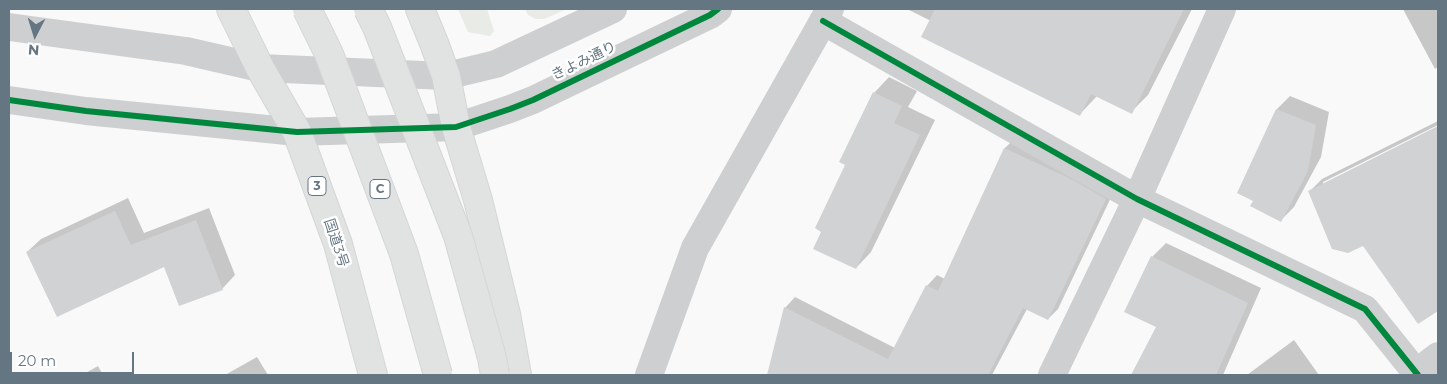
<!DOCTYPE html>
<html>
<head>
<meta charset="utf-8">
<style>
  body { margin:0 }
  #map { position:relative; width:1447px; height:384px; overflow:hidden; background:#f9f9f9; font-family:Montserrat,sans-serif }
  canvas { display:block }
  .frame { position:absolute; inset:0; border:10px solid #657683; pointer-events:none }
  .north { position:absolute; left:10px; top:10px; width:50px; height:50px; -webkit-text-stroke:4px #fff; paint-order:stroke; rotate:185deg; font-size:14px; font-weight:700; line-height:20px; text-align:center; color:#657683 }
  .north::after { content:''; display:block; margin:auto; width:18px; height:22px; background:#657683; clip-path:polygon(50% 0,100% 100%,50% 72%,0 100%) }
  .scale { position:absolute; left:10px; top:352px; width:124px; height:22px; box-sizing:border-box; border:2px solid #657683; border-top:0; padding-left:6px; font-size:15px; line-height:18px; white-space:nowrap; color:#657683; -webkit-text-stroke:4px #fff; paint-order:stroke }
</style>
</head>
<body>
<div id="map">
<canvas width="1447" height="384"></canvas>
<div class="frame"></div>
<div class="north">N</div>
<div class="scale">20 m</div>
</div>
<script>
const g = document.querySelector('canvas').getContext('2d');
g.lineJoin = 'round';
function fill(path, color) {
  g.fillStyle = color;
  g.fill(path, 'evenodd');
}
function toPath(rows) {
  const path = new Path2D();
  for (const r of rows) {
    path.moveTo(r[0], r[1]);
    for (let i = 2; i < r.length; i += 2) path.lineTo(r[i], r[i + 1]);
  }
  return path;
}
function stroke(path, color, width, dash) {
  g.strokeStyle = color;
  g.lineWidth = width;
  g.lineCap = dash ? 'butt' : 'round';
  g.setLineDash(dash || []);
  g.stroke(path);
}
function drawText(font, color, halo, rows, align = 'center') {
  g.font = font + ' Montserrat,"Noto Sans JP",sans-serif';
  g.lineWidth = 5;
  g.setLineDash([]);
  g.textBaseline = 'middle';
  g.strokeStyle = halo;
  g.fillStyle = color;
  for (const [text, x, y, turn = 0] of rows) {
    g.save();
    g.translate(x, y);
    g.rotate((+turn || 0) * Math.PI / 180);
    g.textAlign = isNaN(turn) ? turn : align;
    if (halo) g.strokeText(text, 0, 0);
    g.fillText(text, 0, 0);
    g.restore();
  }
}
fill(toPath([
  [458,9,487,9,494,31,490,36,468,32],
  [525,9,567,9,544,19,536,19,528,15]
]), '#e8ebe6');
fill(toPath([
  [907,9,1192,9,1148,95,1131,112,1097,96,1080,114,931,21],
  [1403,9,1438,9,1438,67,1435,69],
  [889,77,917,91,908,107,935,120,871,252,856,268,822,231,874,93],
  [1290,96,1329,112,1321,157,1294,207,1281,220,1254,201,1238,193,1277,109],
  [1438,121,1438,125,1323,182,1323,185,1438,128,1438,310,1418,323,1364,245,1309,192,1322,179],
  [1015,138,1115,189,1058,309,1048,319,1027,309,992,375,768,375,785,308,795,297,895,348,927,286,937,275,945,279,1005,148],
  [128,198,144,233,209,208,235,275,222,289,165,266,27,252,41,239],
  [1166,243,1261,288,1223,375,1132,375,1158,326,1152,257],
  [1294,340,1319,375,1247,375],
  [257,357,268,375,225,375],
  [98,366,103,375,82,375]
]), '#0003');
fill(toPath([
  [935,9,1184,9,1132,114,1091,94,1080,116,921,37],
  [873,92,902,106,894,123,920,135,856,269,813,249,821,232,815,228,845,165,839,162],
  [1276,109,1316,125,1308,171,1281,222,1250,206,1253,201,1237,193],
  [1438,126,1438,311,1418,324,1363,246,1348,253,1332,249,1308,191],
  [1004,148,1071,179,1106,199,1048,320,1023,308,988,375,767,375,784,307,888,359,926,285,938,291],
  [115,211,131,245,196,220,223,290,179,306,164,267,57,317,26,252],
  [1151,256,1248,303,1216,375,1131,375,1156,327,1124,312]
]), '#d0d2d3');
const highway = toPath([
  [231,9,260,68,297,132,338,244,373,375],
  [420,9,434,43,446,76,456,127,478,200,506,314,517,375]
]);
stroke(highway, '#d5d6d6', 30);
stroke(toPath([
  [823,21,1137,199,1365,309,1418,375],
  [9,27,186,51,260,68,446,76,496,64,613,9],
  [9,100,86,111,297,132,456,127,510,109,533,100,710,15,718,9],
  [1416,373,1438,356],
  [649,375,695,248,830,9],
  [1052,375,1137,199,1222,9]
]), '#cecfd0', 28);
stroke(highway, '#e1e2e2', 28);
const highwayBridge = toPath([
  [307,9,329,54,404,254,438,375],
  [368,9,377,27,458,236,492,358,495,375]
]);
stroke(highwayBridge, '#d5d6d6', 30, []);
stroke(highwayBridge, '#e1e2e2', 28);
stroke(toPath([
  [823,21,1137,199,1365,309,1418,375],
  [9,100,86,111,297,132,456,127,510,109,533,100,710,15,718,9]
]), '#00873e', 6);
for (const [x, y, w] of [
  [317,186,18],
  [380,189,20]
]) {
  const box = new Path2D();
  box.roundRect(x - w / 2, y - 9.5, w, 19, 4);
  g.fillStyle = '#fff';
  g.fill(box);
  stroke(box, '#657683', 1);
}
drawText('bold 12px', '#657683', null, [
  ["3",317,186],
  ["C",380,189]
]);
drawText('14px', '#657683', '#fff', [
  ["きよみ通り",584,61,-26],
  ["国道3号",336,243,72]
]);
</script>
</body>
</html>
